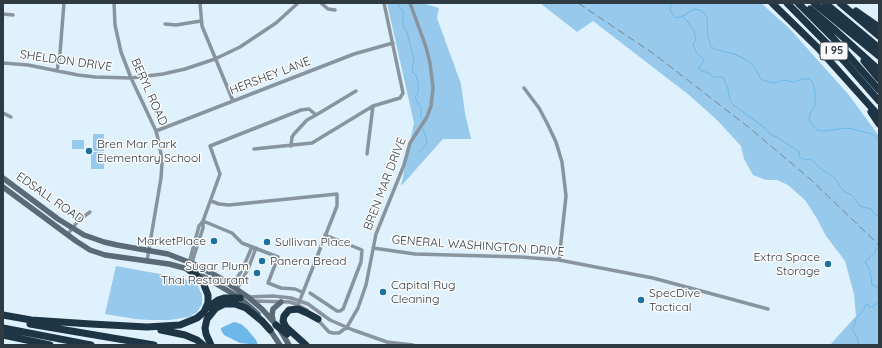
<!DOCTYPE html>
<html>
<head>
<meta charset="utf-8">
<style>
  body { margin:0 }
  #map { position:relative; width:882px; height:348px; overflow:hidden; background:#dff1fd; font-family:Quicksand,sans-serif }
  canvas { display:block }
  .frame { position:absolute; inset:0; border:4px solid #2f3b43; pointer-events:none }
</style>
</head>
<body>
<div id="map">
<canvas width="882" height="348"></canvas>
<div class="frame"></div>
</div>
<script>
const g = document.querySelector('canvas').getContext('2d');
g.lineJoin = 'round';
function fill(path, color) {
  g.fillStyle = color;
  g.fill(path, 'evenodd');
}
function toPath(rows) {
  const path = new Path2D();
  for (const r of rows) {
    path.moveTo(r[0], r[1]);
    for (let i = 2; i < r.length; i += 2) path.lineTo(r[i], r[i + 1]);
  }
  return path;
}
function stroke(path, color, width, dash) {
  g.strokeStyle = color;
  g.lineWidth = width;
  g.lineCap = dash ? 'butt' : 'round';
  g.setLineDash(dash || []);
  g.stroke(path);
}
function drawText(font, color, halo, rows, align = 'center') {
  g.font = font + ' Quicksand,sans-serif';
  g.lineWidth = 3;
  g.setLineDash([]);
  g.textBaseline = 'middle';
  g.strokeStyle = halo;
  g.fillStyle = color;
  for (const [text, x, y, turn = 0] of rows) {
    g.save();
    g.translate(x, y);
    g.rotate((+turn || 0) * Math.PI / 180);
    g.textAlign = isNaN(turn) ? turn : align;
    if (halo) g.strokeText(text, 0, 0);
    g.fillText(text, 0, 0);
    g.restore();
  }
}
fill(toPath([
  [387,3,405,3,406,4,422,3,439,8,437,18,461,84,465,113,471,139,443,139,401,186,414,123],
  [540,3,761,3,790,29,848,94,879,136,879,345,830,345,856,316,854,294,845,261,826,236,816,217,805,200,788,185,777,180,766,180,753,175,744,159,741,146,717,120,689,95,593,21,577,32],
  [93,134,104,134,104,151,93,151],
  [72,140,84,140,84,149,72,149],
  [91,152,104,152,104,169,91,169],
  [116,266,182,278,192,282,198,286,202,295,202,304,197,312,189,317,169,320,150,320,135,319,105,314]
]), '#96c9eb');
fill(toPath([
  [234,322,241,324,247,329,256,340,258,345,240,343,224,335,221,330,221,328]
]), '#6db8e8');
stroke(toPath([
  [399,3,399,6,403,11,403,26,407,32,414,59,412,72,416,75,418,83,418,94,415,97,418,104,421,108,421,119],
  [671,3,670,10,675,18,683,16,694,9,700,10,704,13,707,17,708,36,711,47,717,50,734,54,745,59,753,65,761,79,765,81,775,83,783,80,794,82,802,79,809,79,813,83,815,92,815,106,810,114,809,118,811,123,817,130,822,131,848,128,872,134,879,140],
  [683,16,694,30,696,40,693,44,696,52,703,59,703,62,699,68,700,70,708,73,714,77,723,77,728,89,730,101,736,107,765,128,771,135,777,137,796,150,799,152,799,156,804,160,811,159,821,169,835,178,839,185,845,192,852,195,860,206,871,209,875,214,879,216],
  [418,153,426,145,427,141,423,129],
  [876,248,875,252,865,262,870,270,872,285,877,287,879,291],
  [879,299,879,300],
  [859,345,857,337,852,329,855,324,855,320,864,309,866,304,868,304,869,307,872,307,879,302]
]), '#6db8e8', 1);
stroke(toPath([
  [114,3,115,25,121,52,131,78,156,131,160,147,162,163,161,178,147,261],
  [200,3,202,26,233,101],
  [321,3,328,9,335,10],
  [3,14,13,15],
  [165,24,176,25,201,21],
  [3,63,28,65,78,75,95,77,131,78,163,74,185,69,215,59,240,47,276,23,298,3],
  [57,71,60,53,64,3],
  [524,88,539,108,547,123,556,142,562,162,566,196,559,260],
  [3,113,11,117],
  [156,131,354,54,393,43],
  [291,146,292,137,294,134,307,120,316,115],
  [254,149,312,143,373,106],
  [367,154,373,106,400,98,403,93,384,3],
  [211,201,219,204,229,205,337,194,337,206,298,305],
  [203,221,232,233,242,243,278,257,268,283,281,288,295,289,302,292],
  [67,235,79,220,90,212],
  [373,248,415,254,521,257,559,260,653,278,768,309],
  [189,263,199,226,203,221],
  [188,269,192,263,194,256,203,228,203,221,220,174,210,146,301,110,309,109,316,115,356,91],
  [232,286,242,270,252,247],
  [237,289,248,269,256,248],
  [310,293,337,311,340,311,343,309,361,262,362,250,325,235],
  [248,297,273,296,291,298,308,304,330,320,353,330,387,342,413,345],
  [254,301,290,302,298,305,307,310],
  [317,319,329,332,333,333,339,333,347,327,358,308,366,285,376,234,404,165,410,143,427,117,431,106,433,88,430,63,426,47,410,3]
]), '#89959e', 3.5);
stroke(toPath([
  [3,178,58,219,84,235,104,242,117,245,168,254,196,265,220,278,248,297,262,309,279,328,289,345],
  [3,187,76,241,90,250,105,255,169,264,188,269,208,279,240,298,258,314],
  [273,320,272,315,273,309,281,302],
  [268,327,280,345]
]), '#5a6b77', 5.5);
stroke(toPath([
  [772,3,818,48,879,116],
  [787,3,844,61,879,101],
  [798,3,833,38,879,90],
  [814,3,879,56],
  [825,3,879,48],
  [840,3,879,36],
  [810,9,836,31,879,70],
  [856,11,879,27],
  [864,61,879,79],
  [871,112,879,124],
  [207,308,218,300,224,298,240,298],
  [3,315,31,320,91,324,147,327,180,325,197,318,204,312,208,303,208,295,204,285,198,277,188,269],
  [30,324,154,345],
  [276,325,287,334],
  [3,328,91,345],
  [161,330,185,335,197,340,203,345],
  [3,335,50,345],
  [211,345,206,334,205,328,207,319,216,308,224,304,235,304,246,308,262,321,270,330],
  [306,345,286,327,283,321,284,316,289,310,298,309,307,313,318,319]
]), '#1d3545', 7);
stroke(toPath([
  [578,3,654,54,747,126,809,178,879,245]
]), '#798791', 1, [8, 4]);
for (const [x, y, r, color] of [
  [89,151,4,"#1a72a1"],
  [214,241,4,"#1a72a1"],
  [267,242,4,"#1a72a1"],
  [262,261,4,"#1a72a1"],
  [828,264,4,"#1a72a1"],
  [257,273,4,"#1a72a1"],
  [383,292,4,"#1a72a1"],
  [641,300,4,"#1a72a1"]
]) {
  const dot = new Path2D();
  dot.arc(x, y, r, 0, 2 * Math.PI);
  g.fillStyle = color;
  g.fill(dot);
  stroke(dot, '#fbfbfb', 1.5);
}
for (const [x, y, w] of [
  [834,51,28]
]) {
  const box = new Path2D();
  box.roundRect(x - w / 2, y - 9, w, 18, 3);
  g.fillStyle = '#fbfbfb';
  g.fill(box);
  stroke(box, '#2f3b43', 1);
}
drawText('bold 11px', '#2f3b43', null, [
  ["I 95",834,51]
]);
drawText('12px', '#2f3b43', '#fbfbfb', [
  ["SHELDON DRIVE",66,61,8],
  ["HERSHEY LANE",270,76,-21],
  ["BERYL ROAD",149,92,66],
  ["BREN MAR DRIVE",385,184,-69],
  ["EDSALL ROAD",50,198,35],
  ["GENERAL WASHINGTON DRIVE",478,246,4]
]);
drawText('12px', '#2f3b43', '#fbfbfb', [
  ["Bren Mar Park",97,144],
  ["Elementary School",97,158],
  ["MarketPlace",206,241,"right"],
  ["Sullivan Place",275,242],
  ["Extra Space",820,257,"right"],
  ["Storage",820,271,"right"],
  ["Panera Bread",270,261],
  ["Sugar Plum",249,266,"right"],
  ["Thai Restaurant",249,280,"right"],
  ["Capital Rug",391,285],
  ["Cleaning",391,299],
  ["SpecDive",649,293],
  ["Tactical",649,307]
], 'left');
</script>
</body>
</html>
